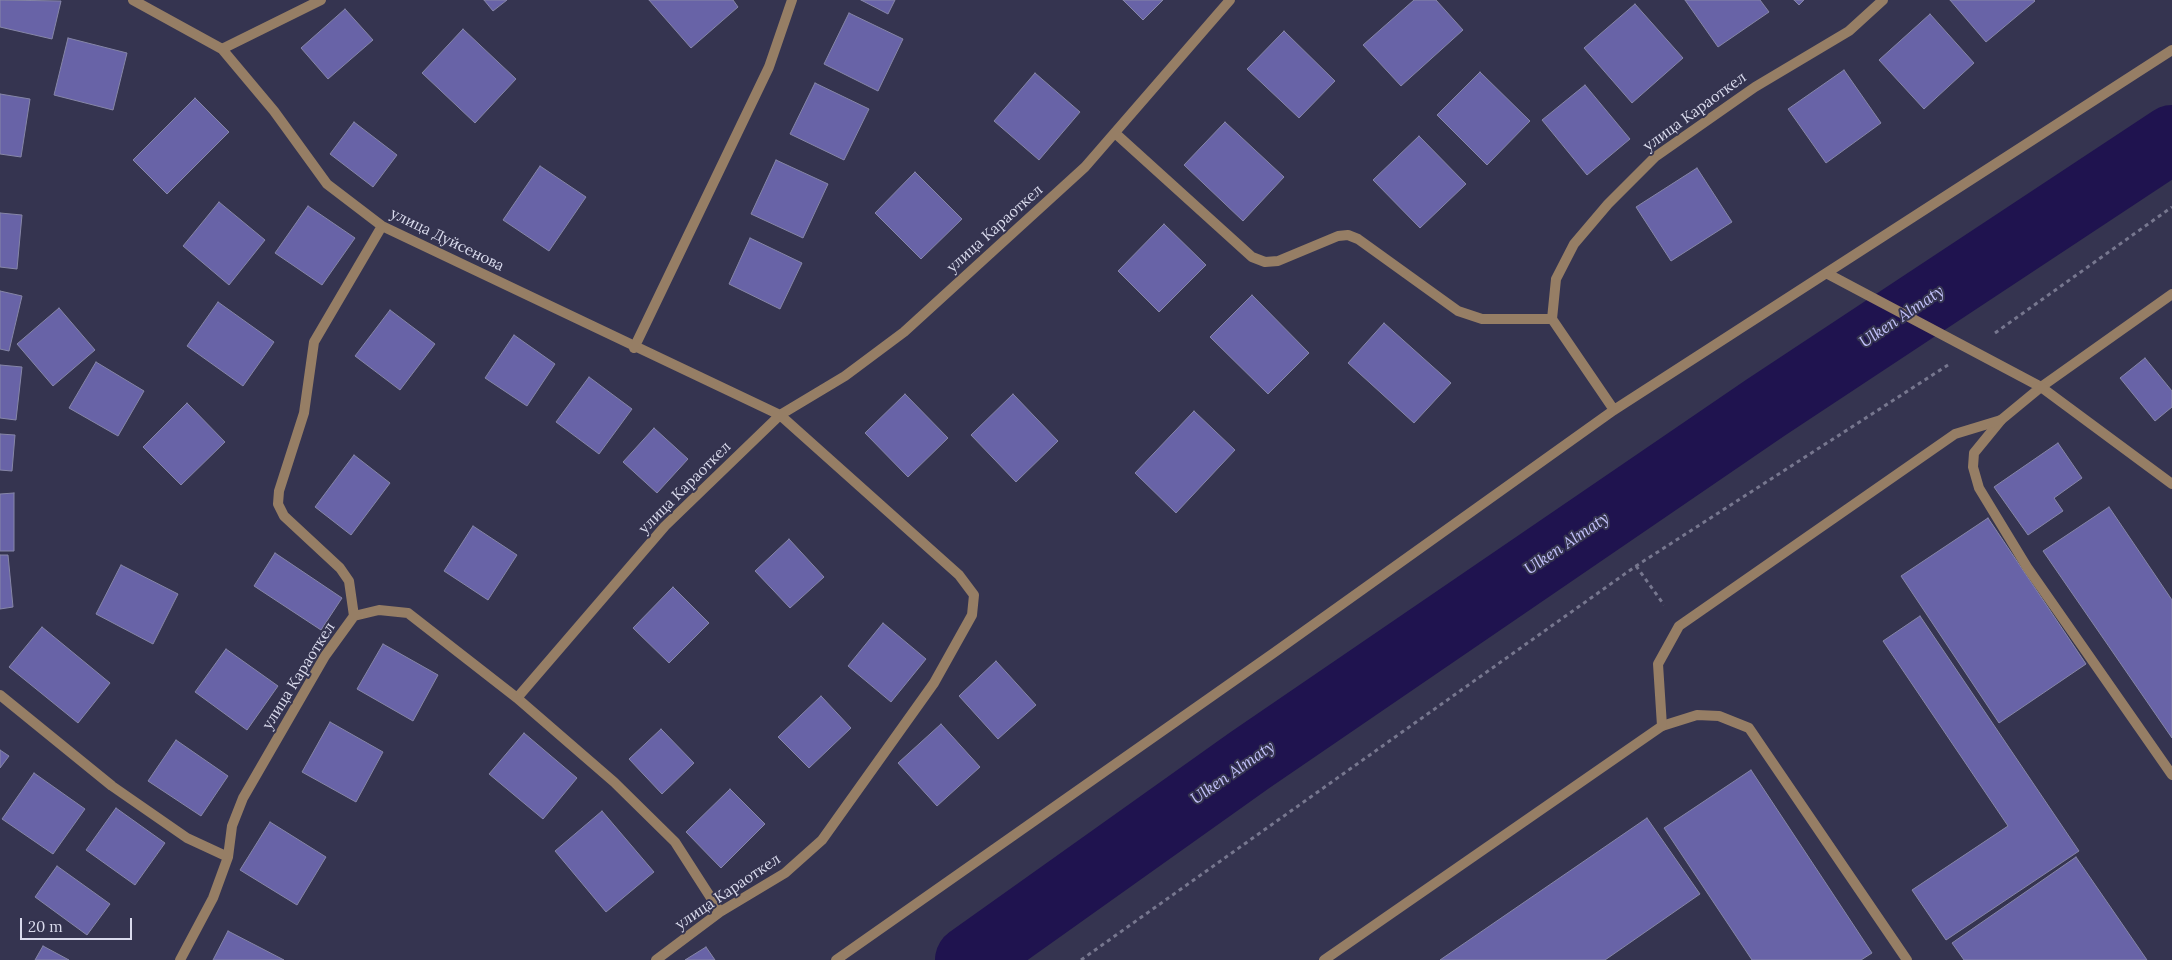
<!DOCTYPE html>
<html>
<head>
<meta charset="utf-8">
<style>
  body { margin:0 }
  #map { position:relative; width:2172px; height:960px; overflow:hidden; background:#353450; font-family:Lora,serif }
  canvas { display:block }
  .scale { position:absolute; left:20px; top:918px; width:112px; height:22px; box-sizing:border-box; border:2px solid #dadbed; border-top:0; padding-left:6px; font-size:15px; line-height:18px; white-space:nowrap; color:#dadbed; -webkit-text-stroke:4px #353450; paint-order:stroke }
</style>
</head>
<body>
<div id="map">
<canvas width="2172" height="960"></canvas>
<div class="scale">20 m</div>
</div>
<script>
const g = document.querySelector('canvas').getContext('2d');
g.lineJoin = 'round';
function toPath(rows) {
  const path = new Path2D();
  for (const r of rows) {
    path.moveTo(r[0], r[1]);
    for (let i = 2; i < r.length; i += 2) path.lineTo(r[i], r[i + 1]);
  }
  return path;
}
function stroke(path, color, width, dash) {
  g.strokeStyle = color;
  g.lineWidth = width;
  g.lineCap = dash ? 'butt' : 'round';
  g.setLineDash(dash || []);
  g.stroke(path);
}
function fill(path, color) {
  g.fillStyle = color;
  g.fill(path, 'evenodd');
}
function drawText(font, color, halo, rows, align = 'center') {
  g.font = font + ' Lora,serif';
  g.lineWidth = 4;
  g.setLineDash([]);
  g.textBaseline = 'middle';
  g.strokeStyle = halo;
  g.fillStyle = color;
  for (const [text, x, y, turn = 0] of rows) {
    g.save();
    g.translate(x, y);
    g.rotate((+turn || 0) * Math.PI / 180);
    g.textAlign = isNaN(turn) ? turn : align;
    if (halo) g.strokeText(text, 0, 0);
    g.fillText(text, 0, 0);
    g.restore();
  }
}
stroke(toPath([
  [969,960,1250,760,1765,408,2172,139]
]), '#1f134f', 68);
const building = toPath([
  [0,0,61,1,52,39,0,27,0,0],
  [484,0,507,0,493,11,484,0],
  [649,0,733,0,738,7,691,48,649,0],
  [861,0,895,0,888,14,861,0],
  [1123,0,1163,0,1143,20,1123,0],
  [1414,0,1436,0,1463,30,1401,86,1363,45,1414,0],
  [1685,0,1760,0,1769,12,1718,47,1685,0],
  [1794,0,1804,0,1799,5,1794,0],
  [1950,0,2034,0,2035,1,1986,42,1950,0],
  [1635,4,1683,58,1632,103,1584,48,1635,4],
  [345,9,373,40,328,79,301,48,345,9],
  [849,13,903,39,878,91,824,64,849,13],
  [1930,14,1974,63,1924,109,1879,60,1930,14],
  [463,29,516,79,475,123,422,73,463,29],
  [1284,31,1335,81,1299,118,1247,69,1284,31],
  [68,38,127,53,113,110,54,95,68,38],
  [1844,70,1881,123,1826,163,1788,109,1844,70],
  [1480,72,1530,121,1487,165,1437,115,1480,72],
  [1035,73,1080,112,1039,160,994,121,1035,73],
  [815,83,869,109,844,160,790,134,815,83],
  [1585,85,1630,139,1587,175,1542,120,1585,85],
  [0,94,30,99,21,157,0,154,0,94],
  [195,98,229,132,167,194,133,160,195,98],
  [354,122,397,155,373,187,330,154,354,122],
  [1225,122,1284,177,1243,221,1184,165,1225,122],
  [1419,136,1466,184,1420,228,1373,180,1419,136],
  [776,160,828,184,803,238,751,214,776,160],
  [540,166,586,197,549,251,503,220,540,166],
  [1697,168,1732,222,1671,261,1636,207,1697,168],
  [915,172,962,219,921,259,875,213,915,172],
  [219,202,265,240,229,285,183,246,219,202],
  [308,206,355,238,322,285,275,253,308,206],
  [0,213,22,215,17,269,0,267,0,213],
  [1164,224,1206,265,1159,312,1118,271,1164,224],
  [750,238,802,263,780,309,729,284,750,238],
  [0,291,22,296,9,351,0,349,0,291],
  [1252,295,1309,353,1268,394,1210,337,1252,295],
  [218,302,274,342,243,386,187,346,218,302],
  [59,308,95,350,53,386,17,344,59,308],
  [390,310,435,344,400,390,355,356,390,310],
  [1384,323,1451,383,1414,423,1348,363,1384,323],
  [514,335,555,364,527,406,485,378,514,335],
  [2145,358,2172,391,2172,407,2155,421,2120,378,2145,358],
  [96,362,144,391,118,436,69,408,96,362],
  [0,365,22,367,16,420,0,418,0,365],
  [589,377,632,409,599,454,556,422,589,377],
  [905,394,948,438,908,477,865,433,905,394],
  [1013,394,1058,441,1016,482,971,435,1013,394],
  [187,403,225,442,181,485,143,447,187,403],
  [1194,411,1235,450,1176,513,1135,473,1194,411],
  [654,428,688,459,657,493,623,462,654,428],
  [0,434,15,435,12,471,0,470,0,434],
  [2058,443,2082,478,2054,498,2063,511,2028,535,1994,487,2058,443],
  [354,455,390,483,351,535,315,507,354,455],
  [14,493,14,551,0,551,0,494,14,493],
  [2109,507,2172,600,2172,738,2043,551,2109,507],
  [1988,518,2086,664,1999,723,1901,576,1988,518],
  [473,526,517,555,488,600,444,571,473,526],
  [789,539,824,577,790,608,755,571,789,539],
  [275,553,342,598,321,630,254,586,275,553],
  [0,555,8,555,13,607,0,609,0,555],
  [121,565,178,594,153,644,96,614,121,565],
  [673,587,709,623,669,663,633,628,673,587],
  [1920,616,2079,851,1946,940,1912,890,2008,826,1883,641,1920,616],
  [883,623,926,659,891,702,848,666,883,623],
  [42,627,110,683,78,723,9,667,42,627],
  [383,644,438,675,413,721,357,689,383,644],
  [226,649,278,686,247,730,195,692,226,649],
  [996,661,1036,705,998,739,959,696,996,661],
  [821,696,851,728,809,768,778,737,821,696],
  [330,722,383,752,356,802,302,772,330,722],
  [941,724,980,767,937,806,898,763,941,724],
  [661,729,694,763,662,794,629,759,661,729],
  [524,733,577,778,543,819,489,774,524,733],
  [176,740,228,776,201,816,148,781,176,740],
  [0,750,9,756,0,768,0,750],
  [1751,770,1872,953,1861,960,1752,960,1664,828,1751,770],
  [34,773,85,809,53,854,2,819,34,773],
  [730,789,765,824,721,868,686,832,730,789],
  [116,808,165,843,135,885,86,850,116,808],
  [602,811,654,872,606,912,555,851,602,811],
  [1647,818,1700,894,1605,960,1440,960,1647,818],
  [270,822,326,857,297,905,240,870,270,822],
  [2076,857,2147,960,1964,960,1952,943,2076,857],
  [57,866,110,904,87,935,35,897,57,866],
  [228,931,284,960,213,960,228,931],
  [43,946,69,960,35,960,43,946],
  [706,947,715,960,685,960,706,947]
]);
fill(building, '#6863a7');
stroke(building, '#8686a7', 1);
stroke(toPath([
  [1995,333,2172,207],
  [1636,566,1664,605],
  [1081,960,1636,566,1948,365]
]), '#77778f', 3, [4, 4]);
stroke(toPath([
  [2041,387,2172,294],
  [2001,420,1974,453,1973,467,1979,488,2027,567,2172,775],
  [1662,726,1697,715,1719,716,1749,728,1907,960]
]), '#967e65', 10);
stroke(toPath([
  [133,0,222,49,274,111,327,184,382,226,780,415,959,575,974,595,972,615,934,683,822,840,785,873,720,912,656,960],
  [222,49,321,0],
  [1115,133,1252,257,1265,262,1278,261,1338,236,1348,235,1358,239,1458,311,1482,319,1552,319],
  [1828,274,2041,387,2172,484],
  [634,348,769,67,792,0],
  [1614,410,1552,319,1556,279,1574,244,1608,204,1655,157,1755,87,1849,31,1883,0],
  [354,616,349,581,340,568,284,516,278,504,279,491,304,413,314,342,382,226],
  [0,695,112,786,187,838,228,857],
  [517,698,614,782,675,842,720,912],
  [180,960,213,898,228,857,232,826,243,798,325,656,354,616,379,610,408,613,517,698,665,526,780,415,845,376,904,332,1085,167,1230,0],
  [836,960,1275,652,1614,410,2172,50],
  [1324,960,1662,726,1658,664,1679,626,1955,434,2001,420,2041,387]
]), '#967e65', 10);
drawText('15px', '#dadbed', '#353450', [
  ["улица Караоткел",1695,112,-36],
  ["улица Караоткел",995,229,-42],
  ["улица Дуйсенова",447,240,26],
  ["улица Караоткел",685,488,-45],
  ["улица Караоткел",299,676,-58],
  ["улица Караоткел",728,892,-34]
]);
drawText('italic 16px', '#c3c2fb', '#353450', [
  ["Ulken Almaty",1902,317,-34],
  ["Ulken Almaty",1567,544,-34],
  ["Ulken Almaty",1233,773,-35]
]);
</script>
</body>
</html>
